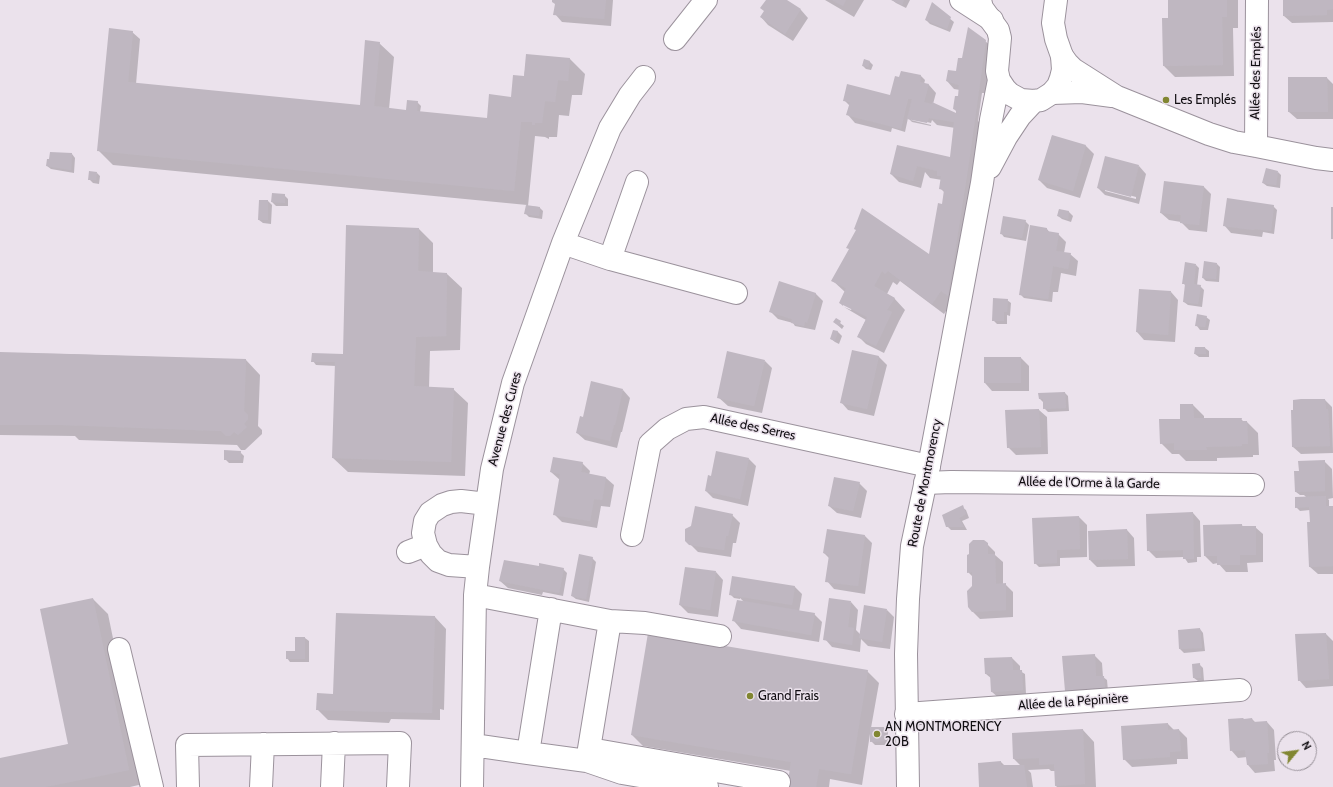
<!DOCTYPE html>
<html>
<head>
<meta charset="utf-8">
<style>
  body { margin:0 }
  #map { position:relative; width:1333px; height:787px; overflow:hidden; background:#ebe2ec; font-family:Cabin,sans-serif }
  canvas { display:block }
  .north { position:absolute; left:1277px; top:731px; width:40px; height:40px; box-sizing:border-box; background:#ebe2ec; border:1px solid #948d95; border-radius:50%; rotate:61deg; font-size:11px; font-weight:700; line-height:16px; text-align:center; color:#110e12 }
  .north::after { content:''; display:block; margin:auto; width:14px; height:18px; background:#818631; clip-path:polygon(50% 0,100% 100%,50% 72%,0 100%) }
</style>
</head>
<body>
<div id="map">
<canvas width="1333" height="787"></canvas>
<div class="north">N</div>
</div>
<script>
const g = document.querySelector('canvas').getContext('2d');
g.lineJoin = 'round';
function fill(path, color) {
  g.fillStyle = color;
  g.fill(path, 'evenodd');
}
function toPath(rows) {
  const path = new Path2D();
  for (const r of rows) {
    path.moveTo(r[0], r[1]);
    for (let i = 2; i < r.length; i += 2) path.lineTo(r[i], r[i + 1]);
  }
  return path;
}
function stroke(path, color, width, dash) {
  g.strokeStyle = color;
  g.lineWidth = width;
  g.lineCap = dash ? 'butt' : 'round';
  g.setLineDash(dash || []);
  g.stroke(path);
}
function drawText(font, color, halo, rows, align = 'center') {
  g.font = font + ' Cabin,sans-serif';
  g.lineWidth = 3;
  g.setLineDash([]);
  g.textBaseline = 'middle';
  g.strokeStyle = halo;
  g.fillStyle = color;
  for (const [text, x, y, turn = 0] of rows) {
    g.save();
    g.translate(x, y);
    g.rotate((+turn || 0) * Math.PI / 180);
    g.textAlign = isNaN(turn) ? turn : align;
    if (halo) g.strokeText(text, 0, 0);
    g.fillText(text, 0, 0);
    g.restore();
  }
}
fill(toPath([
  [553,0,613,0,611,26,562,22,555,14,556,4],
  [767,0,785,0,801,10,808,18,793,41,768,25,761,17,765,12],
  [825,0,864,0,854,17],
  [892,0,910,0,906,8,896,3],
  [1169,0,1238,0,1238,28,1233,28,1234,76,1175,77,1164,66,1169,19],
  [1284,0,1333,0,1333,22,1292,23,1284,16],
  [932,4,954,22,950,32,930,24,926,20],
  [132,32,140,39,136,84,360,106,379,43,394,57,389,109,409,111,417,102,421,106,420,112,488,119,512,98,524,77,527,55,570,59,585,74,582,95,572,95,569,116,559,115,557,137,549,137,549,139,545,137,535,136,528,206,539,207,543,211,542,219,529,217,526,214,527,205,113,165,98,150],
  [985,41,993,48,987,93,982,93,978,121,982,125,952,302,944,314,900,281,897,285,893,282,887,294,894,298,905,310,899,321,884,353,866,344,858,336,866,320,844,307,851,310,852,308,843,304,843,306,840,303,845,292,832,280,930,256,943,205,945,193,941,189,942,180,930,178,925,172,921,188,899,182,891,174,898,146,953,159,955,128,937,125,932,120,931,123,911,118,911,120,931,125,931,126,912,122,908,118,905,132,892,128,891,132,855,123,848,115,850,106,844,100,894,97,903,79,901,72,921,76,925,80,924,84,929,85,936,93,933,104,955,114,957,112,954,109,959,97,960,90,954,89,947,81,957,72,963,59],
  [864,60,870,62,873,65,871,70,866,69,863,66],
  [1289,78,1327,78,1333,84,1333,119,1297,119,1289,112],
  [1052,136,1086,146,1094,154,1080,198,1047,188,1039,180],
  [72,154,75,158,74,173,51,169,47,166],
  [1139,166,1146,174,1139,204,1105,195,1098,188],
  [1105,189,1136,197,1136,199,1105,191],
  [1278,172,1281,175,1280,188,1267,186,1263,183],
  [97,173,100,176,99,184,93,183,89,179],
  [1203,186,1211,194,1207,232,1189,230,1181,222,1169,220,1161,213],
  [284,195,288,199,288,206,276,206,272,202],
  [268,201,272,205,271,224,263,223,259,220],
  [1273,206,1277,210,1274,234,1263,232,1262,237,1231,233,1224,225],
  [1059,210,1069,212,1073,216,1071,222,1062,219,1058,216],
  [1025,221,1029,225,1026,241,1004,237,1001,233],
  [419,229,433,243,433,273,447,274,462,288,460,350,430,351,429,388,453,389,468,403,465,476,348,472,333,458,336,366,316,365,313,361,344,355],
  [1047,229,1050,233,1058,234,1066,242,1064,253,1070,254,1078,261,1076,276,1061,273,1058,292,1053,292,1052,302,1024,298,1021,295],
  [1217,264,1220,267,1219,282,1206,281,1203,278],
  [1196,265,1199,268,1197,286,1200,286,1204,290,1202,307,1188,305,1184,302,1186,286,1183,283],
  [1171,292,1178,300,1175,342,1144,340,1137,332],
  [815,293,823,301,815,330,795,326,793,323,778,319,771,312],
  [1007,300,1011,303,1010,316,1007,315,1007,324,997,324,993,320],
  [1206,317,1210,320,1208,330,1200,330,1197,326],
  [836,320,844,326,842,329,834,322],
  [834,331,838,332,842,336,839,344,835,342,831,339],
  [1205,348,1209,351,1209,357,1199,357,1195,354],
  [853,351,879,357,887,365,874,416,848,410,841,402],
  [0,353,66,354,246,360,260,375,258,426,262,430,262,434,245,450,241,450,237,445,79,440,75,436,0,435],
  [985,358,1021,358,1029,366,1029,391,992,391,985,383],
  [765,361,772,368,762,413,728,406,718,397],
  [623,390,630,398,622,432,621,432,617,448,585,440,577,433,584,418],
  [1065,393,1068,396,1069,411,1048,412,1044,408,1043,402,1040,399],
  [1325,400,1332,407,1333,453,1301,454,1293,447],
  [1193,405,1204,416,1204,419,1241,419,1244,422,1247,422,1258,433,1259,455,1253,455,1253,457,1217,458,1217,461,1186,461,1179,454,1172,454,1161,443],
  [1039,410,1047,417,1048,454,1016,455,1008,447],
  [240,452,244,456,243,463,229,463,225,459],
  [749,459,756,466,748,506,713,498,706,491,712,477],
  [1324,461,1332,469,1333,498,1328,499,1329,500,1329,507,1333,507,1333,574,1318,574,1310,567,1310,510,1300,511,1296,507,1306,497,1304,495,1300,495,1296,492,1300,472],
  [582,463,590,471,589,475,606,478,614,485,610,507,601,506,597,528,562,522,554,514,560,480,551,472],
  [859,483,867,491,861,518,837,513,829,506],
  [962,507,966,510,969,518,962,521,967,530,951,530,947,526],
  [1193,513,1200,521,1201,557,1197,557,1197,562,1188,563,1184,557,1156,558,1148,550],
  [732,515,740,523,736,543,733,543,731,557,698,552,686,540],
  [1079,517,1087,525,1087,557,1060,558,1060,566,1039,567,1035,563],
  [1242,525,1243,527,1255,527,1263,534,1263,562,1247,563,1248,572,1226,572,1218,563,1213,564,1205,556],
  [1127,530,1134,538,1135,566,1097,567,1090,560],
  [865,536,872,543,865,594,834,589,827,581,830,559,824,553],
  [987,544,995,552,995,555,1003,562,1003,584,1005,584,1013,592,1013,617,980,619,972,611,973,577,968,572],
  [592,558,596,562,589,602,576,599,572,596],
  [563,569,567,573,563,596,543,592,542,595,508,588,500,581],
  [716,572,723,580,718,617,688,613,680,605],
  [795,587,802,594,799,612,814,614,822,622,819,642,741,629,734,621,744,602,740,598,740,599,734,598,730,594],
  [93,599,108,614,143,784,130,787,0,787,0,759,70,744],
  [851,602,858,610,856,630,861,635,887,610,894,617,890,649,868,646,861,639,860,652,832,647,825,639],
  [337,614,435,617,446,629,444,710,440,709,440,720,391,719,389,723,328,720,317,709,334,695],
  [1200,629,1203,633,1205,651,1184,653,1180,649],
  [1326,634,1333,641,1333,686,1306,688,1299,680],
  [296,638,305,638,309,641,309,662,290,662,287,658,296,652],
  [1094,655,1102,663,1103,677,1107,680,1108,691,1074,698,1066,690],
  [1012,658,1020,666,1020,671,1025,674,1026,694,1022,694,1023,698,1000,699,992,692,992,679,986,674,986,659],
  [1199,664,1203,668,1204,681,1198,681,1194,678],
  [867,671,879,683,871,728,884,728,888,731,888,745,875,745,871,741,870,734,862,785,830,779,829,787,788,787,791,771,643,746,632,735],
  [1252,719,1256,723,1267,722,1274,730,1276,760,1274,760,1275,771,1255,773,1248,765,1247,757,1238,758,1231,750,1244,720],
  [1168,724,1174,730,1179,730,1187,738,1188,759,1177,759,1177,764,1132,767,1124,759],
  [1083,730,1094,742,1096,787,1057,787,1056,786,1055,771,1051,771,1049,769,1028,770,1031,773,1033,787,980,787,1001,762,1005,766,1021,766,1014,759,1013,734]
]), '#0003');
fill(toPath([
  [552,0,606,0,604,19,553,15,555,4,552,2],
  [766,0,787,0,801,9,785,34,760,17,764,11,760,8],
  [832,0,846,0,843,6],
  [891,0,904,0,902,5],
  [1168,0,1227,0,1227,17,1222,17,1223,65,1163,66,1162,18,1168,18],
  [1283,0,1333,0,1333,9,1327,10,1327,15,1283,16],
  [932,2,951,17,947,29,925,20],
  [968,27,986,40,969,162,948,296,941,291,932,304,888,271,885,274,882,271,874,286,895,298,887,310,892,312,876,346,857,337,867,317,839,303,846,288,831,281,849,249,846,248,856,230,854,229,862,208,929,254,938,203,942,204,944,190,939,189,941,176,937,176,937,171,917,166,913,181,890,174,897,145,950,157,954,122,929,118,927,123,907,119,912,99,908,99,901,129,846,115,850,102,843,101,847,84,890,95,895,76,899,77,901,71,921,75,920,82,929,84,924,102,932,104,932,102,956,113,956,110,953,109,954,102,955,96,958,96,959,85,946,81,948,70,956,71,958,58,962,58],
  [109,28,133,31,128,82,360,105,365,40,380,42,374,106,406,110,407,100,418,101,417,111,487,118,489,94,511,97,513,75,524,76,526,54,570,58,568,81,558,80,555,102,545,101,542,123,535,123,535,125,532,125,532,122,521,122,514,191,97,151],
  [864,59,870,61,868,67,862,66],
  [1288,77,1327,77,1328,112,1288,112],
  [1052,135,1086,145,1073,191,1038,180],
  [50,152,72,153,71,170,46,166,47,159,49,159],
  [1105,156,1139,165,1131,197,1097,188],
  [1266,168,1278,171,1276,185,1262,183],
  [89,171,97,172,96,180,88,180],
  [1164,181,1204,186,1199,225,1180,223,1181,215,1160,213],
  [272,193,285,194,285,203,271,202],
  [1227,198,1274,205,1271,231,1255,229,1254,230,1223,226],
  [259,200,268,200,268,220,258,220],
  [526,205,540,207,539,216,524,214],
  [1331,207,1333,207,1333,239,1331,239],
  [1059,209,1069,211,1068,219,1057,216],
  [1003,216,1026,220,1022,238,1000,234],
  [346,225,419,228,418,271,447,273,446,336,416,337,414,386,454,388,451,462,332,458,335,362,311,362,312,353,343,354],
  [1030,225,1047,228,1047,231,1059,233,1056,251,1071,253,1068,269,1053,266,1048,299,1019,295],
  [1204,261,1217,263,1216,279,1202,278],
  [1185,262,1196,264,1194,284,1201,285,1198,304,1183,302,1185,284,1182,284],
  [779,281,816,293,807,323,805,322,804,326,791,323,792,319,769,312],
  [1139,289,1171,291,1168,335,1136,332],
  [993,298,1008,299,1007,312,1004,312,1004,321,992,321],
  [1197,314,1207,316,1205,327,1195,326],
  [836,318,841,321,839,326,833,322],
  [833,330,838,331,835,341,830,339],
  [1195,347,1205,347,1206,354,1194,354],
  [852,350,879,356,867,409,840,403],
  [727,351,765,360,754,406,717,398],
  [0,352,246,359,244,411,248,415,248,419,244,424,247,427,238,435,234,432,230,436,226,436,221,431,63,425,0,425],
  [984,357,1021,357,1021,383,984,383],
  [591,381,623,389,615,425,614,425,610,441,576,433,580,416,583,417],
  [1065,392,1066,408,1043,409,1043,399,1039,399,1038,393],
  [1301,399,1325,399,1326,409,1328,409,1330,446,1292,447,1291,410,1293,410,1293,400],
  [1180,404,1193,404,1194,418,1242,418,1241,421,1247,421,1248,444,1242,444,1242,446,1206,447,1207,450,1174,450,1174,443,1160,444,1159,419,1180,419],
  [1039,409,1041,447,1007,448,1005,410],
  [224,450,241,451,240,460,224,460],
  [716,451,749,458,740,499,705,491,708,475,711,476],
  [553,457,583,462,581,472,606,477,602,500,594,499,590,521,553,515,560,474,550,472],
  [1325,460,1325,491,1295,492,1294,471,1299,471,1298,461],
  [834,477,860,482,853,511,828,506],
  [1326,496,1326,506,1333,506,1333,566,1309,567,1307,522,1310,522,1309,507,1295,508,1295,497],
  [963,505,966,514,959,518,964,527,946,527,942,515],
  [695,506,733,514,728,536,726,536,724,550,689,545,685,541,685,529,691,526],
  [1193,512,1194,559,1183,559,1183,550,1147,551,1146,514],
  [1079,516,1080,549,1057,550,1057,563,1034,564,1032,518],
  [1242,524,1242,526,1256,526,1256,555,1240,555,1240,565,1217,565,1217,556,1204,556,1203,525],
  [827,529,865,535,858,586,825,582,829,555,823,553],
  [1127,529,1128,559,1089,560,1088,531],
  [973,540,984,540,988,543,988,554,995,554,996,584,1006,583,1006,610,972,612,968,607,967,591,972,586,972,572,967,573,967,555,969,554,969,544],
  [579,554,593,557,586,599,571,596],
  [504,560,539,566,539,563,564,568,559,593,499,581],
  [685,567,716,571,710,610,679,605],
  [732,576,795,586,792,605,729,595],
  [93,598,129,770,45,787,0,787,0,758,68,744,40,609],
  [829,598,851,601,848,627,854,628,852,645,823,640],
  [737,600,815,613,811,635,732,621],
  [864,605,887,609,882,642,859,638],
  [336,613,435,616,432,713,316,710,317,693,333,694],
  [1200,628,1202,648,1179,649,1178,630],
  [648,633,868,670,851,774,819,769,816,787,787,787,791,762,631,735],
  [1326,633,1329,679,1298,681,1295,634],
  [295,637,305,637,305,659,286,659,286,651,295,651],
  [1095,654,1096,676,1104,676,1105,688,1065,691,1062,656],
  [1012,657,1013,670,1022,670,1023,690,991,692,990,674,985,674,984,658],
  [1200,663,1201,678,1193,678,1192,664],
  [1243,718,1244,719,1252,718,1253,722,1267,721,1269,753,1267,753,1268,764,1247,765,1245,750,1230,751,1228,719],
  [1168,723,1168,730,1179,729,1181,751,1170,752,1170,757,1123,760,1121,726],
  [870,727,884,727,885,741,870,742],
  [1083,729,1085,784,1055,786,1054,764,1039,765,1039,758,1013,759,1012,733],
  [1001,761,1001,765,1024,765,1027,787,979,787,978,763]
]), '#bfb7c1');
const minor = toPath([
  [961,0,992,20],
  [675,39,706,0],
  [1062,56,1067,63,1073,69,1117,97,1209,134,1234,142,1256,146,1316,158,1333,160],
  [1052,93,1082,92,1112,96],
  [1256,146,1257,0],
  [563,243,610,259,736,293],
  [610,259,637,182],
  [925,483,951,482,1253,485],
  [632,535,650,444,667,429,686,419,704,417,929,466],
  [426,545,423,533,425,521,430,513,442,505,451,502,461,501,487,504],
  [408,552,426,545,431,554,438,561,449,565,478,567],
  [475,595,610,621,645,623,720,636],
  [119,649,152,787],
  [906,714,1240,690],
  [473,745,528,753,551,609],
  [590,749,779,782],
  [528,753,587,761,622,773,707,787],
  [587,761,610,621],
  [188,787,187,745,400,743,398,787],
  [261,787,263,744],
  [332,787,334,743],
  [472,787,475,595,478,567,492,469,513,383,563,243,610,128,630,95,644,77]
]);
const major = toPath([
  [980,0,982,8,998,30,1000,38,997,71,999,80,1005,89,1010,94,1021,100,1034,101,1041,100,1052,93,1058,86,1061,78,1063,70,1062,56,1056,39,1053,23,1056,0],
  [990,167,1006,137,1020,116,1034,101],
  [908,787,906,654,908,599,912,546,929,466,951,349,982,183,991,120,999,80]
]);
stroke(minor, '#9b929c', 24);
stroke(major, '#9b929c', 24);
stroke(minor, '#fff', 22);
stroke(major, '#fff', 22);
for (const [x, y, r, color] of [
  [1166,100,4,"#818631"],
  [750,696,4,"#818631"],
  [877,734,4,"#818631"]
]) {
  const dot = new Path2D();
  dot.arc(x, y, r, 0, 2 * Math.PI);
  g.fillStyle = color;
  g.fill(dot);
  stroke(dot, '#ebe2ec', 1.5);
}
drawText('13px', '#110e12', '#ebe2ec', [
  ["Allée des Emplés",1256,73,-89],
  ["Avenue des Cures",505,419,-75],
  ["Allée des Serres",753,427,12],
  ["Route de Montmorency",925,483,-79],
  ["Allée de l'Orme à la Garde",1089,483,1],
  ["Allée de la Pépinière",1073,702,-4]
]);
drawText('13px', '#110e12', '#ebe2ec', [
  ["Les Emplés",1174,100],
  ["Grand Frais",758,696],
  ["AN MONTMORENCY",885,727],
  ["20B",885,742]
], 'left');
</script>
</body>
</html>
